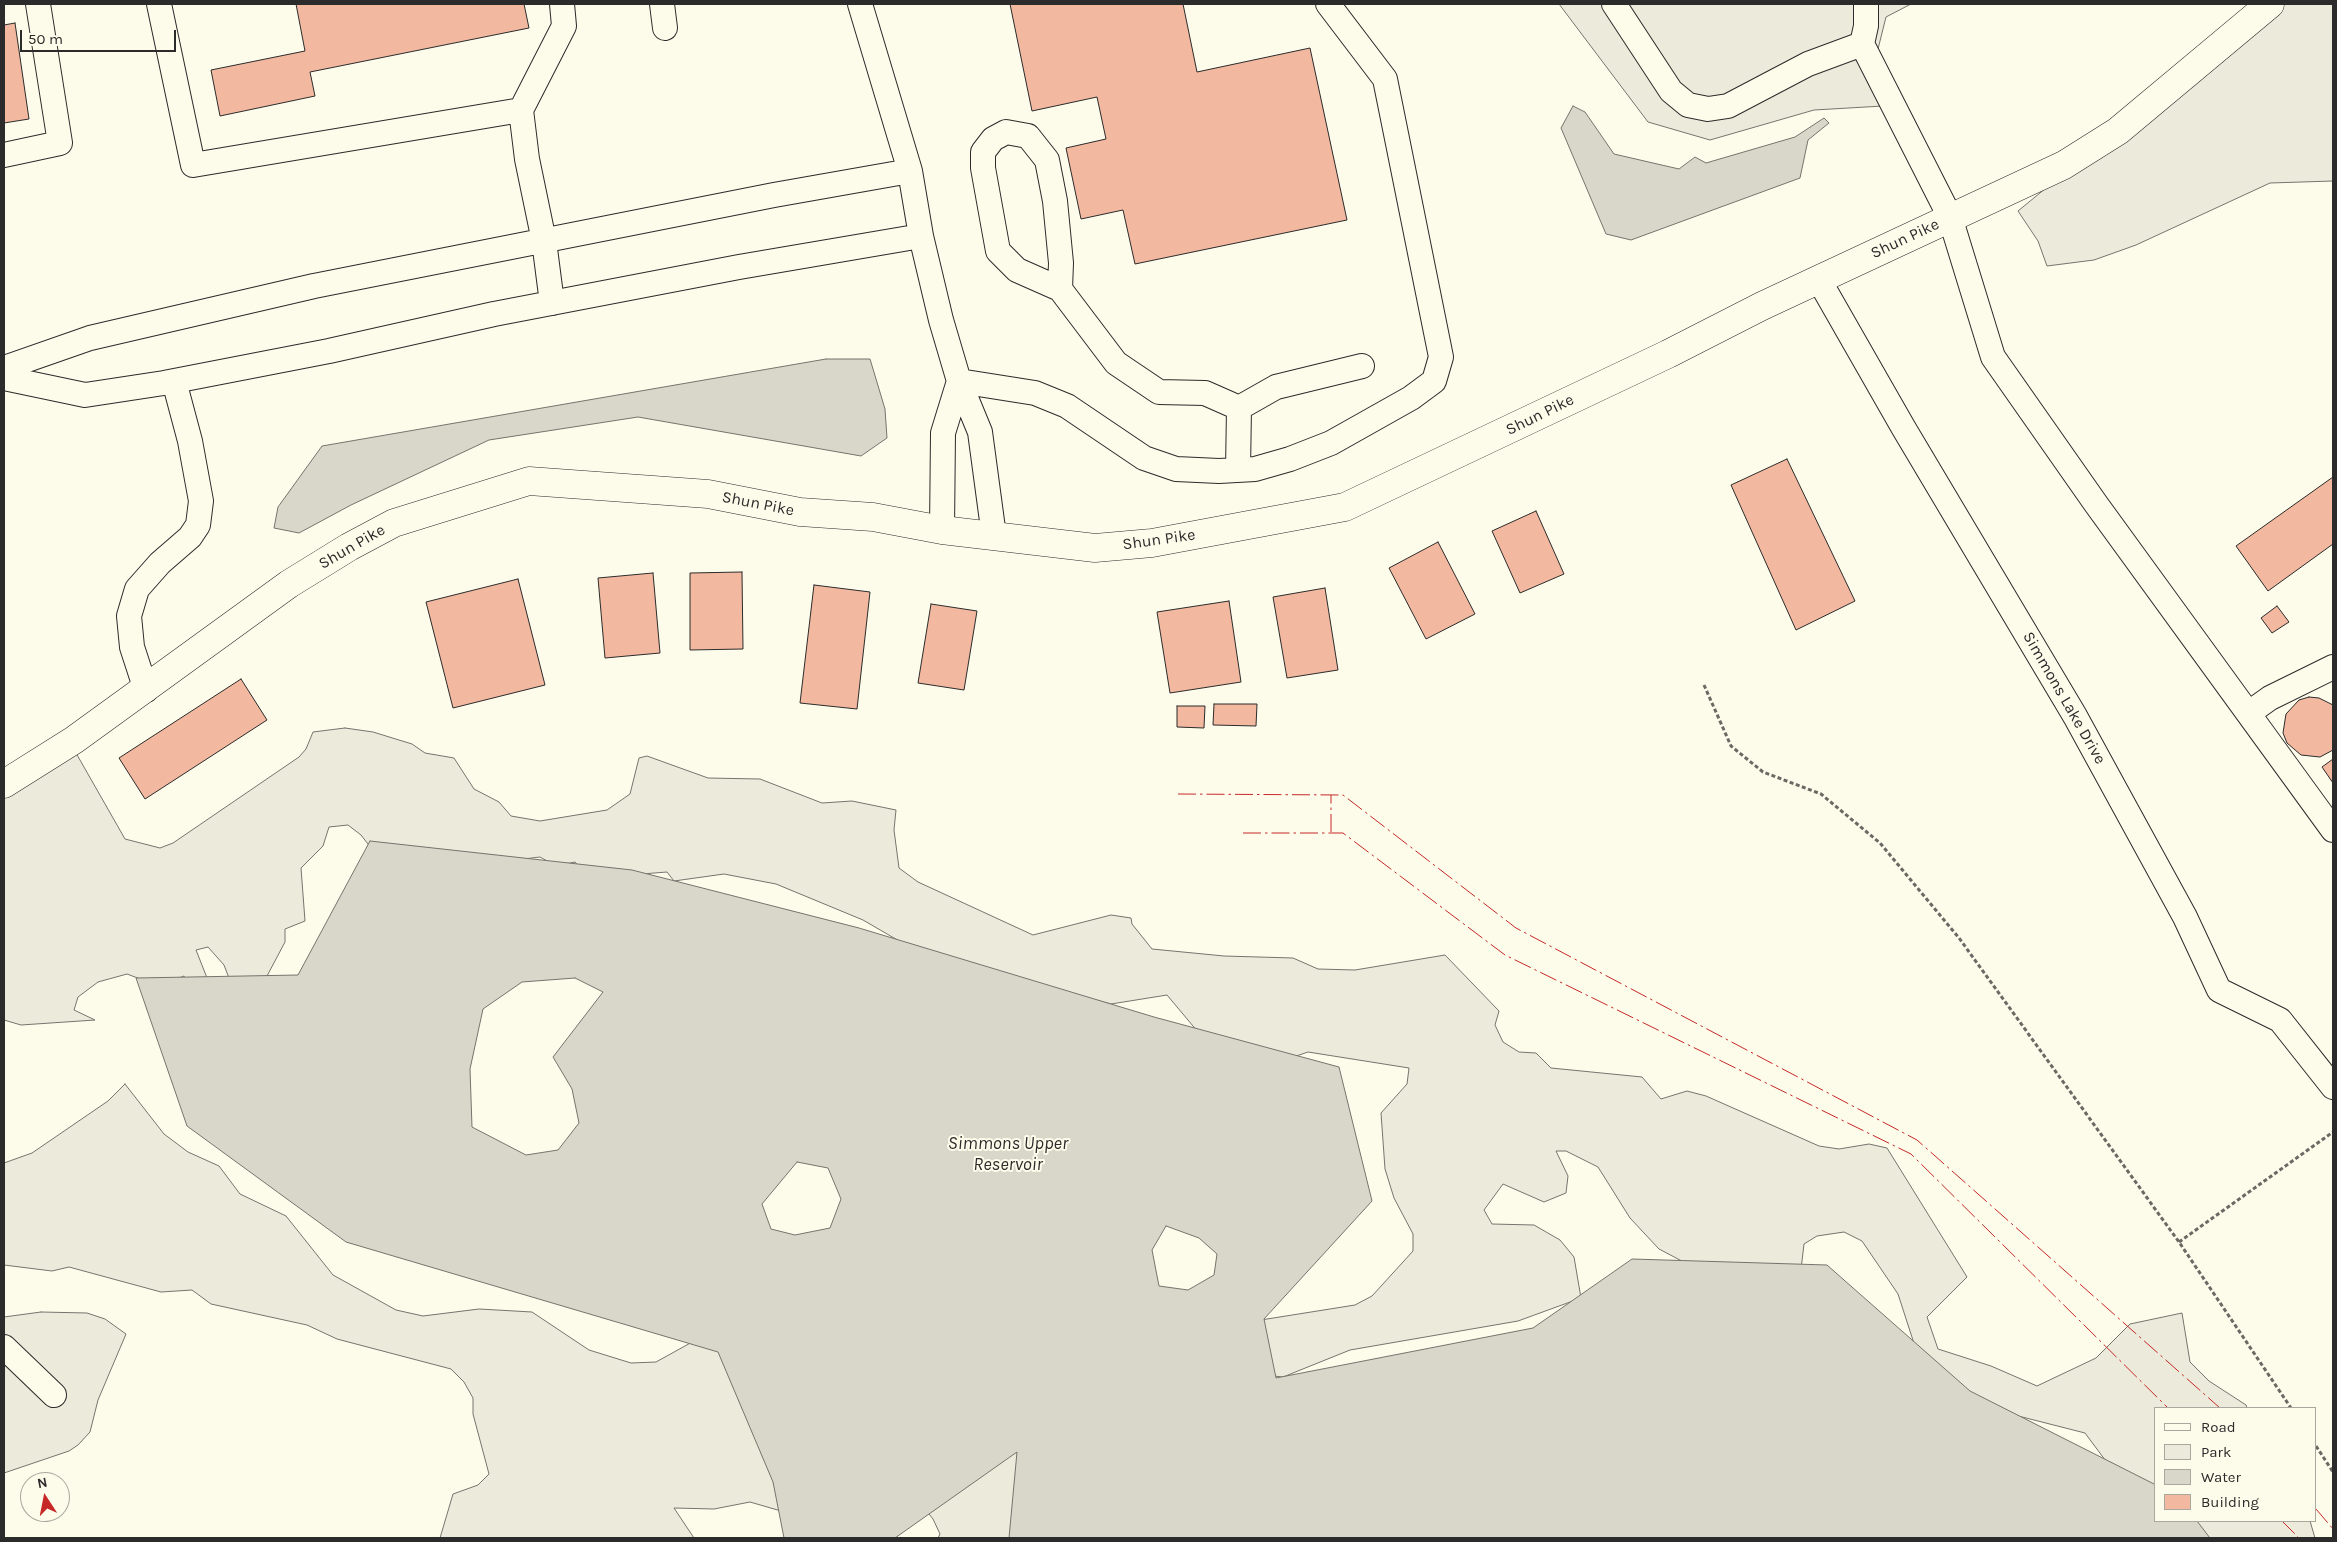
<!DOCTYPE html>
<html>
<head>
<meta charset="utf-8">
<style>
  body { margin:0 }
  #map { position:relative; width:2337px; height:1542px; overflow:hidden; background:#fdfbea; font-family:Karla,sans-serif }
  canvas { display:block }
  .frame { position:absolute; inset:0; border:5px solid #2b2b2b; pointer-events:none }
  .legend { position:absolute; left:2154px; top:1407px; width:162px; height:115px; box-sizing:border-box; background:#fdfbea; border:1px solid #a9a89e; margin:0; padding:6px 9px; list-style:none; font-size:15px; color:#2b2b2b }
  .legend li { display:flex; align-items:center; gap:10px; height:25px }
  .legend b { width:25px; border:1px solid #a9a89e }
  .north { position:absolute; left:20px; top:1472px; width:50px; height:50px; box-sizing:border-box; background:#fdfbea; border:1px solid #a9a89e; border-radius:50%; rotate:349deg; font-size:14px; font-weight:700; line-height:20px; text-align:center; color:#2b2b2b }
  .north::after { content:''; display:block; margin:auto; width:18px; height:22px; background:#c62828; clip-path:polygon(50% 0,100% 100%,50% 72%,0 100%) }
  .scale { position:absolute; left:20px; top:30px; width:156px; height:22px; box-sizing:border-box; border:2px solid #2b2b2b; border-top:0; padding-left:6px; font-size:15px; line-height:18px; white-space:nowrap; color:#2b2b2b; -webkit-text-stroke:4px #fdfbea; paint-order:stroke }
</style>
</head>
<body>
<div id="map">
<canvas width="2337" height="1542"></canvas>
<div class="frame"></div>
<ul class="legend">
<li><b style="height:6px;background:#fdfbea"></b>Road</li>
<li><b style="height:14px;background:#ecebdb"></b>Park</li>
<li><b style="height:14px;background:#d8d7c9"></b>Water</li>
<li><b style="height:14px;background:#f2b8a0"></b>Building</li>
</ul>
<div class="north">N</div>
<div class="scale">50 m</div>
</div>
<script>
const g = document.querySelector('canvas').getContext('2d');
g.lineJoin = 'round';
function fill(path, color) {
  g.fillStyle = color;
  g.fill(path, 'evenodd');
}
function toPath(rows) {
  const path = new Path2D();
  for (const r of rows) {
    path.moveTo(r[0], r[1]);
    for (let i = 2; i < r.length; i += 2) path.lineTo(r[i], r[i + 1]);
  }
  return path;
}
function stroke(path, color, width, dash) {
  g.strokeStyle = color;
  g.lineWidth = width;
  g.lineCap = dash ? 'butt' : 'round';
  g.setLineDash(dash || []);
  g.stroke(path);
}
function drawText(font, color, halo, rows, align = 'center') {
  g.font = font + ' Karla,sans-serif';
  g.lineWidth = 4;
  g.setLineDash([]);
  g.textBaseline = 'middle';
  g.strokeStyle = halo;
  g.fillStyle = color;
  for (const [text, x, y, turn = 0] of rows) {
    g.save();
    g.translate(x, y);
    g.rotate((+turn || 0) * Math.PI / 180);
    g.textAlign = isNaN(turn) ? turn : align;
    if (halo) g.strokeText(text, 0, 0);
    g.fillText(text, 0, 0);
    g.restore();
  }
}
const green = toPath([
  [1559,4,1911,4,1886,17,1875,61,1883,106,1814,110,1710,140,1648,122,1559,4],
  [2253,4,2333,4,2333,181,2270,183,2136,245,2094,260,2047,266,2038,241,2018,211,2152,101,2253,4],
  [345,728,373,732,412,744,425,753,454,758,474,789,499,802,511,816,540,821,607,810,630,794,639,758,647,756,708,778,760,779,822,803,852,801,896,810,894,830,899,868,918,882,1033,935,1111,915,1131,918,1132,924,1152,949,1224,956,1293,958,1318,969,1355,970,1445,955,1499,1011,1495,1025,1503,1042,1519,1052,1536,1053,1551,1068,1642,1077,1661,1099,1687,1091,1706,1096,1819,1146,1839,1149,1869,1144,1887,1148,1967,1277,1927,1317,1938,1349,1991,1366,2037,1386,2096,1358,2130,1324,2182,1313,2190,1362,2209,1381,2246,1405,2247,1408,2156,1408,2156,1516,2120,1480,2085,1433,1983,1407,1920,1362,1898,1294,1862,1241,1844,1232,1817,1236,1804,1244,1800,1278,1697,1269,1659,1249,1630,1218,1598,1167,1566,1151,1556,1151,1568,1176,1566,1193,1544,1202,1503,1184,1484,1210,1492,1224,1534,1225,1560,1240,1574,1257,1581,1298,1518,1321,1350,1350,1283,1377,1254,1374,1242,1323,1355,1305,1372,1296,1413,1251,1413,1234,1394,1198,1385,1169,1381,1113,1407,1084,1409,1068,1308,1052,1267,1066,1224,1063,1167,995,1111,1004,925,956,863,920,776,884,724,874,674,881,667,872,591,878,575,862,556,866,540,857,392,875,361,835,348,825,329,827,323,846,301,868,305,921,285,929,285,942,267,976,253,1041,224,965,208,947,196,950,211,988,191,993,184,976,159,986,127,974,98,982,78,997,74,1010,95,1020,21,1025,4,1020,4,784,72,746,125,839,160,848,173,843,299,757,306,749,313,732,345,728],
  [125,1084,164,1134,188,1152,219,1166,240,1194,286,1216,333,1275,396,1310,423,1316,479,1309,532,1312,589,1350,631,1363,656,1362,694,1341,729,1348,819,1522,750,1502,714,1509,674,1508,694,1538,440,1538,453,1494,478,1485,489,1474,473,1414,473,1398,464,1382,451,1369,337,1339,307,1325,211,1304,192,1290,161,1292,69,1267,52,1271,4,1265,4,1163,32,1153,108,1101,125,1084],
  [41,1312,87,1313,105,1319,126,1334,98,1400,90,1432,78,1445,69,1451,4,1473,4,1317,41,1312],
  [1016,1452,1051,1458,1053,1538,938,1538,940,1534,933,1519,922,1505,1016,1452],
  [2161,1521,2310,1521,2315,1538,2178,1538,2161,1521]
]);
fill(green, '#ecebdb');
stroke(green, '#74746e', 1);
const water = toPath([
  [1573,106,1585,112,1614,154,1679,169,1695,157,1706,163,1795,137,1824,118,1829,123,1808,140,1800,178,1631,240,1606,234,1561,128,1573,106],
  [826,359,870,359,885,409,887,438,861,456,638,417,489,440,351,505,299,533,274,528,278,507,322,446,826,359],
  [370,841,632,870,859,928,1154,1017,1339,1067,1372,1201,1264,1319,1276,1378,1533,1328,1632,1259,1827,1265,1970,1391,2156,1485,2156,1521,2197,1521,2210,1538,1009,1538,1017,1452,895,1538,784,1538,773,1482,718,1352,346,1242,187,1126,136,978,298,975,370,841],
  [575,978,603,992,553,1057,572,1089,579,1123,558,1150,526,1155,472,1127,470,1069,483,1009,522,982,575,978],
  [797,1162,828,1168,841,1199,830,1228,795,1235,771,1229,762,1204,797,1162],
  [1166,1226,1199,1238,1217,1254,1214,1275,1188,1290,1159,1286,1152,1250,1166,1226]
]);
fill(water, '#d8d7c9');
stroke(water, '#74746e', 1);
const building = toPath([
  [296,4,524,4,529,28,310,72,315,96,220,116,211,70,305,51,296,4],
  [1010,4,1183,4,1197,72,1310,48,1347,220,1135,264,1123,210,1081,219,1066,148,1106,139,1097,97,1032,111,1010,4],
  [15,23,29,119,4,123,4,25,15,23],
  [1787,459,1855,601,1796,630,1731,485,1787,459],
  [2333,477,2333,544,2268,591,2236,546,2333,477],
  [1536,511,1564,574,1520,593,1492,531,1536,511],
  [1438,542,1475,614,1426,639,1389,568,1438,542],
  [742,572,743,649,690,650,690,573,742,572],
  [653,573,660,653,605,658,598,578,653,573],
  [518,579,545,685,453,708,426,602,518,579],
  [814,585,870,592,857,709,800,703,814,585],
  [1325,588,1338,670,1287,678,1273,597,1325,588],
  [1229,601,1241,682,1170,693,1157,612,1229,601],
  [931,604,977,611,964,690,918,683,931,604],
  [2277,606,2289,622,2272,633,2261,618,2277,606],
  [241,679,267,720,145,799,119,758,241,679],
  [2309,697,2319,698,2333,705,2333,750,2320,757,2301,755,2287,743,2283,733,2286,714,2299,700,2309,697],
  [1214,704,1257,704,1256,726,1213,725,1214,704],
  [1177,706,1205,706,1204,728,1177,727,1177,706],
  [2333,759,2333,783,2322,767,2333,759]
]);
fill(building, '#f2b8a0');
stroke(building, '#2b2b2b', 1);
const minor = toPath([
  [159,4,193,165,521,110,564,26,562,4],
  [662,4,665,28],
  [860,4,910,171,921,236,941,320,959,381,980,432,994,536],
  [1614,4,1671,91,1688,105,1708,109,1728,106,1808,64,1862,44],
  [1866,4,1866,26,1862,44,1950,217,1993,357,2096,504,2333,830],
  [521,110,527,159,544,241,552,303],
  [4,155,60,143,38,4],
  [1819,280,1903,427,2075,716,2185,917,2219,990,2280,1020,2333,1087],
  [1060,289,1061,263,1055,201,1047,160,1028,136,1006,132,993,139,983,152,983,168,998,251,1017,270,1060,289,1116,363,1159,392,1205,393,1239,408,1238,470],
  [4,368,90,338,314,286,774,195,910,171],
  [4,378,85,395,164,383,329,351,494,314,739,267,921,236],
  [959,381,1035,393,1067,406,1144,458,1176,469,1219,471,1255,469,1290,459,1331,443,1411,398,1434,381,1441,357,1385,79,1328,4],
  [1239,408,1276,387,1362,366],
  [942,530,943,433,959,381],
  [146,690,132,647,129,616,137,589,160,563,190,537,198,525,201,501,190,441,174,381],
  [2249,713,2270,698,2333,667],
  [4,1347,54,1395]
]);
const major = toPath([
  [4,784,74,740,289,584,349,547,394,523,529,481,708,494,800,512,873,517,942,530,1095,548,1152,543,1345,507,1668,354,1762,306,2064,165,2118,131,2270,4]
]);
stroke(minor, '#2b2b2b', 26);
stroke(major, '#2b2b2b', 29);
stroke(toPath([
  [1704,685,1731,746,1763,772,1821,794,1880,843,1959,938,2179,1242,2291,1408],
  [2179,1242,2333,1132],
  [2316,1446,2333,1472]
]), '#6a6964', 3, [4, 2.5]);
stroke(minor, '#fdfbea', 24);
stroke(major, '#fdfbea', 28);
stroke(toPath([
  [1178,794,1343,795,1516,928,1917,1140,2220,1408],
  [1331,832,1331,795],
  [1243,833,1343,833,1505,955,1911,1154,2168,1408],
  [2316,1509,2333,1529],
  [2282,1521,2299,1538]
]), '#c62828', 1, [18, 4, 2.5, 4]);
drawText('16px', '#2b2b2b', '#fdfbea', [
  ["Shun Pike",1905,239,-25],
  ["Shun Pike",1540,415,-26],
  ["Shun Pike",758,504,11],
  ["Shun Pike",1159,540,-8],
  ["Shun Pike",352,547,-30],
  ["Simmons Lake Drive",2064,698,60]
]);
drawText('italic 18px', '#2b2b2b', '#fdfbea', [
  ["Simmons Upper",1008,1144],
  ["Reservoir",1008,1165]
]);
</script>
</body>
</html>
